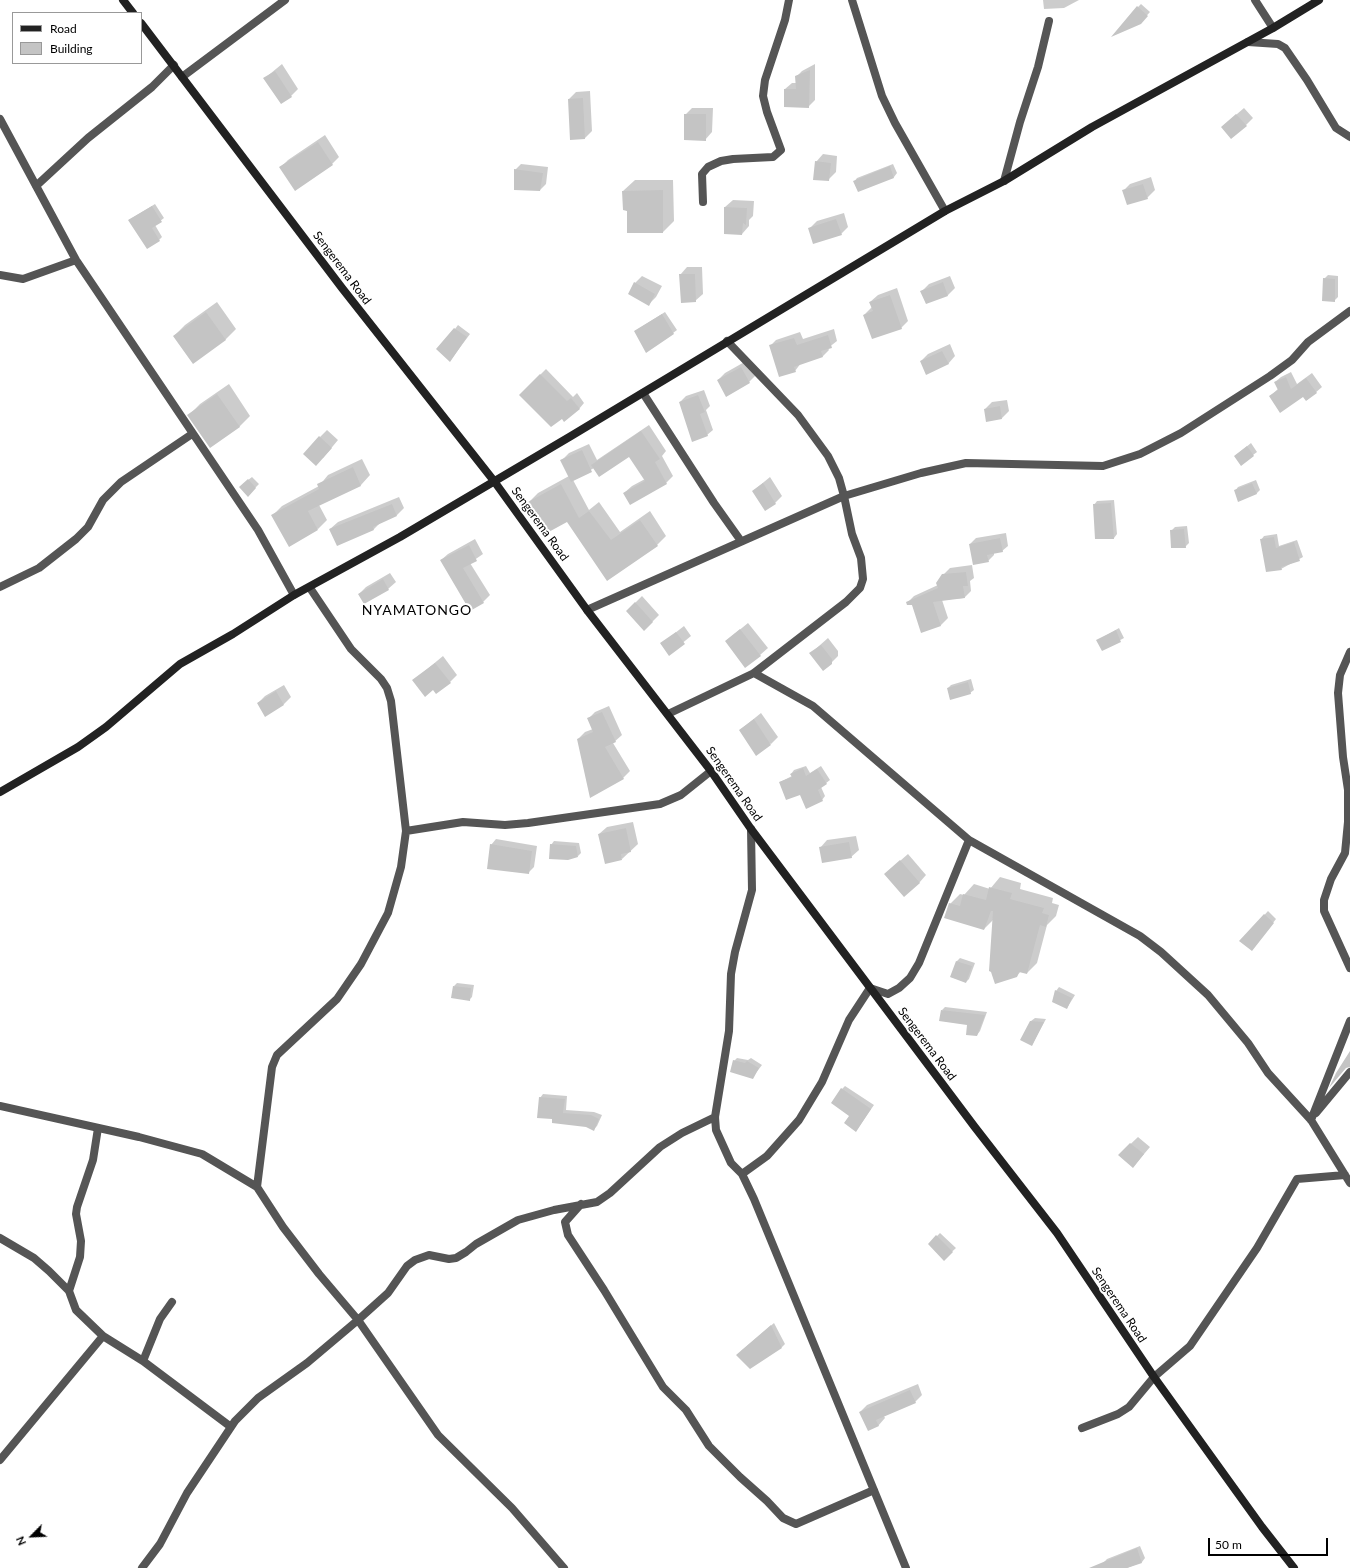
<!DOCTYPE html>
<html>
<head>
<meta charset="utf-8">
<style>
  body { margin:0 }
  #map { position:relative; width:1350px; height:1568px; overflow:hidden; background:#fff; font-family:Lato,sans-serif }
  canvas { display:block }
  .legend { position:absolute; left:12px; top:12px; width:130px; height:52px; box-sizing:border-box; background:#fff; border:1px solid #999; margin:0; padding:5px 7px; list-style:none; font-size:12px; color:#000 }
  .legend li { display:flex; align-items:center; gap:8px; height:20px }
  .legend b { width:20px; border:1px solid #999 }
  .north { position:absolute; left:12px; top:1516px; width:40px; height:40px; -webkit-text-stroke:3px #fff; paint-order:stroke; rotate:246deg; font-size:11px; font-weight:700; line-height:16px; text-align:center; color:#000 }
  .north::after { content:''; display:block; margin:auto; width:14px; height:18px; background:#000; clip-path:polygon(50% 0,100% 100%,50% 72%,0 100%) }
  .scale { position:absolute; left:1208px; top:1538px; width:120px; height:18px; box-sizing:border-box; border:2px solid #000; border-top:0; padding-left:5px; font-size:12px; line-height:14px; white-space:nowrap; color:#000; -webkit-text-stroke:3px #fff; paint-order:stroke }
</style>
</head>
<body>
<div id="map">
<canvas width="1350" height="1568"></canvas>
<ul class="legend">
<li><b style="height:5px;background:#222"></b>Road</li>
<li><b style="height:11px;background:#c4c4c4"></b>Building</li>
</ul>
<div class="north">N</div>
<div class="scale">50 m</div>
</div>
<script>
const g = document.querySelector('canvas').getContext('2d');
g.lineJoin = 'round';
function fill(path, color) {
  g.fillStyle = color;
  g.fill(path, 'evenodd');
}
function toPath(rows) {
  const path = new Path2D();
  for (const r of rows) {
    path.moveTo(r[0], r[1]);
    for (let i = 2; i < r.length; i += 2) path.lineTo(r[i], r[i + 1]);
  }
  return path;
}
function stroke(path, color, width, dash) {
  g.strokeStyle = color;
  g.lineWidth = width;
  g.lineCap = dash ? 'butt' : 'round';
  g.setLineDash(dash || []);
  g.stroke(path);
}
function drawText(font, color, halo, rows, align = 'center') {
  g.font = font + ' Lato,sans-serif';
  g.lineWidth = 4;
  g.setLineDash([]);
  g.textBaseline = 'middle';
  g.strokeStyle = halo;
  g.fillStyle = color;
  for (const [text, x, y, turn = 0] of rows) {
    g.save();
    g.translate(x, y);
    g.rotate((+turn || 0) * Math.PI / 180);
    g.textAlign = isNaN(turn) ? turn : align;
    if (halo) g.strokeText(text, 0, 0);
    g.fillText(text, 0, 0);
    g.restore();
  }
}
fill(toPath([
  [1043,0,1079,0,1064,8,1044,9],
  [1141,4,1150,12,1140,23,1138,7],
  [282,64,298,89,291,96,265,78],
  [815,64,815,100,808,107,785,106,785,89,792,83,797,83,796,77,802,71],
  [590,91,592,131,585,138,571,139,569,99,576,92],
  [692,108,713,108,712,132,705,140,685,115],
  [1244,108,1253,118,1246,125,1230,120],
  [325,135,339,157,332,164,281,167,288,160],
  [823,154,837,156,836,172,828,180,816,162],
  [521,164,548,167,546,184,540,190,515,170],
  [893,164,897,173,894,177,859,191,854,182,857,178],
  [1151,177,1155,190,1147,198,1123,191,1130,184],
  [635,180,673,180,674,221,663,232,624,209,623,191],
  [733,200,754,201,753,216,749,220,749,226,742,234,725,207],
  [155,204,164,218,155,225,162,237,159,240,129,220],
  [844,213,848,227,841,234,809,229,817,221],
  [687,267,702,267,703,294,695,301,680,275],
  [1328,275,1338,276,1338,297,1334,301,1324,279],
  [642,276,662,286,656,297,649,304,635,283],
  [950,276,955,288,948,295,926,303,922,291,929,284],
  [897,288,908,321,901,328,864,315,872,307,870,302,878,295],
  [217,302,236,329,225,340,174,336,185,325],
  [665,312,677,330,673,333,635,331],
  [458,325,470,334,450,361,455,329],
  [834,329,837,341,828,348,829,350,823,356,801,363,795,371,770,346,776,340,800,332,803,339],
  [950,344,955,356,948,364,921,361,928,354],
  [748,360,756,375,749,382,718,380,725,373],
  [546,369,573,397,577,393,584,403,579,409,520,395],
  [1291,372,1297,384,1312,373,1322,387,1307,400,1304,396,1270,396,1278,389,1275,382,1281,377],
  [229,384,250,416,239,427,189,415,200,404],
  [704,390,710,406,706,410,713,430,707,435,680,402,686,396],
  [1007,400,1009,411,1002,418,985,409,992,402],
  [649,425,666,451,662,456,673,476,666,483,624,493,632,486,645,479,629,455,594,468,573,480,589,510,599,502,620,532,650,511,666,536,657,545,607,579,568,521,529,502,538,493,569,476,562,460,569,453,589,444,597,460],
  [327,430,338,440,323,458,320,437],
  [1251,443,1257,452,1241,464,1235,456],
  [362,459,370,475,361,485,319,505,327,520,318,529,272,516,282,506,319,486,328,475],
  [252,477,259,484,248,495,243,484],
  [770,477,782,496,775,503,753,491],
  [1256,480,1260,490,1256,494,1235,491,1238,487],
  [399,497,404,508,397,515,381,522,374,529,330,529,338,522],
  [1114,500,1117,534,1114,538,1096,538,1094,505,1097,501],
  [1187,526,1189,543,1185,547,1172,530,1175,527],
  [1006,533,1008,546,1002,551,994,553,994,555,988,561,970,544,976,538],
  [1277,534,1279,546,1297,540,1303,557,1281,569,1261,540,1264,536],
  [475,539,483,554,470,563,490,595,483,602,441,560,448,554],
  [972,565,974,578,970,581,971,591,964,598,942,600,948,618,941,625,922,631,912,604,907,603,914,596,938,585,943,575,950,568],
  [390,573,396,582,388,589,359,594,366,587],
  [642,596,659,615,652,622,627,611],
  [748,623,768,648,760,655,726,641],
  [684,626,691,636,669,654,661,644],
  [1119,628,1124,638,1102,650,1098,640],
  [828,638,838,651,838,656,831,663,811,653],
  [443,656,457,675,450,682,433,689,414,680],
  [971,679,974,690,970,693,948,688,951,685],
  [284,685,291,697,284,704,265,715,258,703,265,696],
  [609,706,622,735,613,743,630,771,623,778,578,739,585,732,593,729,588,719,595,712],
  [761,713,778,737,771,744,740,730],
  [806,766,810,773,821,766,830,780,821,787,825,796,822,800,800,794,780,782,792,776,791,774,794,770],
  [633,822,638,844,622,859,599,834,607,827],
  [856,836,859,850,851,857,820,848,827,840],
  [496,839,537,846,534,867,528,873,491,845],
  [554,841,579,843,581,853,578,856,551,845],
  [908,854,926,875,919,883,885,874],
  [1000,877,1021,883,1020,889,1053,898,1052,903,1059,905,1056,916,1047,925,1037,963,1027,973,1021,971,1017,976,993,920,984,929,950,904,960,894,964,895,974,884,990,889],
  [1268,911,1276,919,1255,946,1241,941],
  [960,958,975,963,969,979,966,982,951,977,957,961],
  [457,983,474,985,472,997,469,1000,454,986],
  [1059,987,1075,995,1067,1008,1056,991],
  [945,1007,987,1012,980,1031,977,1035,968,1024,942,1010],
  [1035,1018,1046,1019,1032,1045,1031,1021],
  [737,1058,748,1060,751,1058,762,1065,752,1078,734,1061],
  [845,1086,874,1105,856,1131,842,1089],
  [543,1094,567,1096,566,1110,594,1112,602,1115,597,1126,594,1129,586,1126,553,1118,540,1098],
  [1138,1137,1150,1147,1133,1167,1119,1155],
  [940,1233,956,1248,944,1259,929,1244],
  [774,1323,785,1344,782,1347,741,1351],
  [918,1384,922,1395,915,1402,884,1416,885,1418,878,1426,860,1412,867,1405],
  [1140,1546,1145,1558,1142,1562,1127,1568,1106,1568,1104,1562,1107,1559]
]), '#0003');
fill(toPath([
  [1137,6,1148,16,1141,24,1111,37],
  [810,70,809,108,784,107,784,89,796,89,795,76],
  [275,71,292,97,281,104,263,78],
  [583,98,585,139,570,140,568,99],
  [684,114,706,114,706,141,684,140],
  [1236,114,1247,126,1231,139,1221,127],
  [318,142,333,165,295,191,279,167],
  [815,161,831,163,829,181,813,180],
  [890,166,894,178,858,192,853,181],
  [514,169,543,173,540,191,514,190],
  [1143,184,1148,199,1127,205,1122,190],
  [663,190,663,233,627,233,627,211,623,210,622,191],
  [152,206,162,222,152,228,160,241,147,249,128,220],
  [724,207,747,208,746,225,743,223,742,235,724,234],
  [836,219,842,235,813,244,808,228],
  [679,274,695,274,696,302,681,303],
  [1323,278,1335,279,1335,302,1322,301],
  [634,282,655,294,649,306,628,294],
  [943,282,948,296,926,304,920,291],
  [890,295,902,329,872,339,863,315,873,311,869,302],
  [206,312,226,340,193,364,173,336],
  [662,314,674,334,646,353,634,331],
  [454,328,467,337,450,362,436,349],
  [828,335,832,348,821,351,823,357,794,367,796,372,779,377,769,345,794,338,797,345],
  [942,351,949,364,926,375,920,361],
  [741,367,750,383,726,397,717,380],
  [540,374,567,401,571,398,580,409,564,422,562,419,551,427,519,395],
  [1286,377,1291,389,1306,378,1317,393,1306,401,1303,397,1280,413,1269,396,1278,390,1274,382],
  [217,394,240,427,210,448,187,415],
  [698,395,705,412,700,414,708,436,692,442,679,402],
  [1000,406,1002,419,986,422,984,409],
  [641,431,660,459,655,462,667,484,630,505,623,493,645,481,629,457,599,477,591,465],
  [319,436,332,448,316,466,303,454],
  [1247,446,1254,456,1241,466,1234,456],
  [582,450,592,472,571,482,560,460],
  [353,467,361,486,308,511,318,530,289,547,271,515,319,489,317,484],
  [248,479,256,488,248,497,239,487],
  [763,483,776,504,765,511,752,491],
  [1252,483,1257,494,1238,502,1234,490],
  [561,484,579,518,589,511,611,540,640,520,658,546,607,581,567,522,545,534,528,502],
  [1111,503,1114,539,1095,539,1093,504],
  [392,504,397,516,373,527,374,530,337,546,329,529],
  [1184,529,1186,548,1171,548,1170,530],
  [1274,537,1276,548,1294,542,1300,561,1281,567,1282,570,1266,572,1260,539],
  [1000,538,1003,552,987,555,989,562,973,565,969,544],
  [469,545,477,561,463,568,484,603,470,611,440,560],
  [966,572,968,586,963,586,965,598,933,602,941,626,921,633,912,605,907,605,906,602,938,588,936,583,942,574],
  [383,579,389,590,364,604,358,594],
  [635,602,653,622,644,631,626,611],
  [740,629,761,656,745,668,725,641],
  [1116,630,1121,642,1102,651,1096,640],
  [676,632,685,644,669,656,660,643],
  [821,645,832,659,832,664,823,671,809,653],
  [435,663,451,683,436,694,433,690,425,697,412,680],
  [968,682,971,694,950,700,947,688],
  [276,691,284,705,265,717,257,703],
  [602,712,616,742,605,747,624,779,590,798,577,739,593,732,587,718],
  [754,719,771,745,756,756,739,730],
  [803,768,806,776,817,769,827,784,818,790,823,801,806,809,800,795,786,800,779,782,792,777,790,774],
  [626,828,631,852,621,854,622,860,605,864,598,834],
  [849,842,852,858,822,863,819,847],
  [490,844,532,851,529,874,487,869],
  [550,844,576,846,578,857,568,860,549,859],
  [900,860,920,883,904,897,884,874],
  [989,887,1012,893,1010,899,1044,908,1042,913,1049,915,1046,927,1040,925,1027,974,1019,972,1017,977,995,984,991,972,989,971,993,911,991,911,984,930,944,918,949,903,960,906,963,894,986,900],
  [1264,914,1274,923,1252,951,1239,941],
  [956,961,972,966,966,983,950,977],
  [453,986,471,988,470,1001,451,998],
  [1055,990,1072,998,1067,1009,1052,1002],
  [941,1010,985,1015,977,1036,966,1035,967,1025,939,1021],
  [1030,1021,1044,1022,1032,1046,1020,1040],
  [1350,1051,1350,1067,1346,1068,1329,1088,1336,1073],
  [733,1060,745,1063,747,1061,759,1068,753,1079,730,1072],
  [841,1088,871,1109,856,1132,844,1123,849,1116,831,1103],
  [539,1097,565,1099,563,1113,591,1115,599,1119,594,1131,586,1127,552,1123,552,1119,537,1118],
  [1130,1143,1144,1154,1133,1168,1118,1155],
  [936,1235,953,1252,944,1261,928,1244],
  [771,1325,782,1348,750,1369,736,1355],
  [910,1390,916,1403,876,1420,879,1426,868,1431,859,1412],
  [1137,1548,1142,1563,1127,1568,1089,1568]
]), '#c4c4c4');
stroke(toPath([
  [852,0,882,96,895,123,945,211],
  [1255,0,1273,28],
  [1248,42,1278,44,1285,48,1307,80,1336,128,1350,137],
  [182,77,285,0],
  [0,119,76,260,258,530,294,595],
  [1004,181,1020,122,1038,67,1049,21],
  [36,186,88,138,152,87,174,65],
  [703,202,702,174,708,167,721,161,733,159,773,157,781,150,767,112,763,96,765,80,785,20,789,0],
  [0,275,23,279,76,260],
  [643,393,714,503,741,541],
  [0,587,39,568,76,539,88,527,103,500,121,482,192,434],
  [587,610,844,496,921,473,966,463,1103,466,1140,454,1181,433,1270,376,1292,360,1308,342,1350,311],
  [1350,652,1340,675,1338,693,1343,757,1348,790,1348,822,1345,853,1331,879,1324,900,1324,911,1350,968],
  [754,673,813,706,969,840,1140,936,1161,952,1208,995,1248,1043,1268,1073,1311,1120,1350,1183],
  [668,714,754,673,846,602,860,588,863,579,861,558,852,534,844,496,839,478,828,456,798,415,727,341],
  [751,829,752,890,735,952,731,974,729,1031,715,1117,716,1130,731,1163,742,1174,754,1199,906,1568],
  [406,831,463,822,505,825,528,823,660,804,681,795,711,771],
  [0,1106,139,1137,202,1154,257,1187,283,1227,319,1274,358,1320,438,1435,512,1508,564,1568],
  [1316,1113,1350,1072],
  [1311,1120,1350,1021],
  [742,1174,767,1156,799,1120,822,1082,849,1020,870,988,888,994,899,988,910,978,919,963,969,840],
  [257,1187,272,1067,277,1055,337,999,361,964,388,913,401,867,406,831,391,701,387,688,381,679,351,649,310,588],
  [581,1204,565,1222,568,1235,604,1290,663,1387,686,1410,709,1446,740,1477,767,1501,783,1518,796,1524,874,1490],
  [0,1238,34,1258,49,1271,69,1291,76,1310,103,1336,143,1361,231,1427],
  [69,1291,80,1257,81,1241,76,1214,77,1207,93,1160,98,1128],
  [143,1361,160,1319,172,1302],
  [1082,1428,1118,1414,1129,1407,1154,1377,1190,1346,1257,1248,1297,1179,1345,1175],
  [0,1460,103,1336],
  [142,1568,160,1544,187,1493,235,1421,258,1398,307,1363,358,1320,388,1293,407,1266,415,1260,429,1255,449,1259,456,1258,466,1252,476,1244,518,1220,554,1210,597,1202,610,1193,660,1147,682,1133,715,1117]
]), '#555', 8);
stroke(toPath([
  [123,0,133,13],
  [141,23,342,288,494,481,587,610,711,771,751,829,974,1126,1057,1233,1154,1377,1262,1527,1294,1568],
  [0,792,78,747,106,727,180,664,233,634,294,595,400,537,571,436,945,211,1004,181,1092,127,1273,28,1319,0]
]), '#222', 8);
drawText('12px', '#000', '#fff', [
  ["Sengerema Road",342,268,53],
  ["Sengerema Road",540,524,54],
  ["Sengerema Road",734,784,55],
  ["Sengerema Road",927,1044,53],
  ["Sengerema Road",1119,1305,56]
]);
g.letterSpacing = '1px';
drawText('14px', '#000', '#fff', [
  ["NYAMATONGO",417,610]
]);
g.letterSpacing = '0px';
</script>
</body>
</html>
